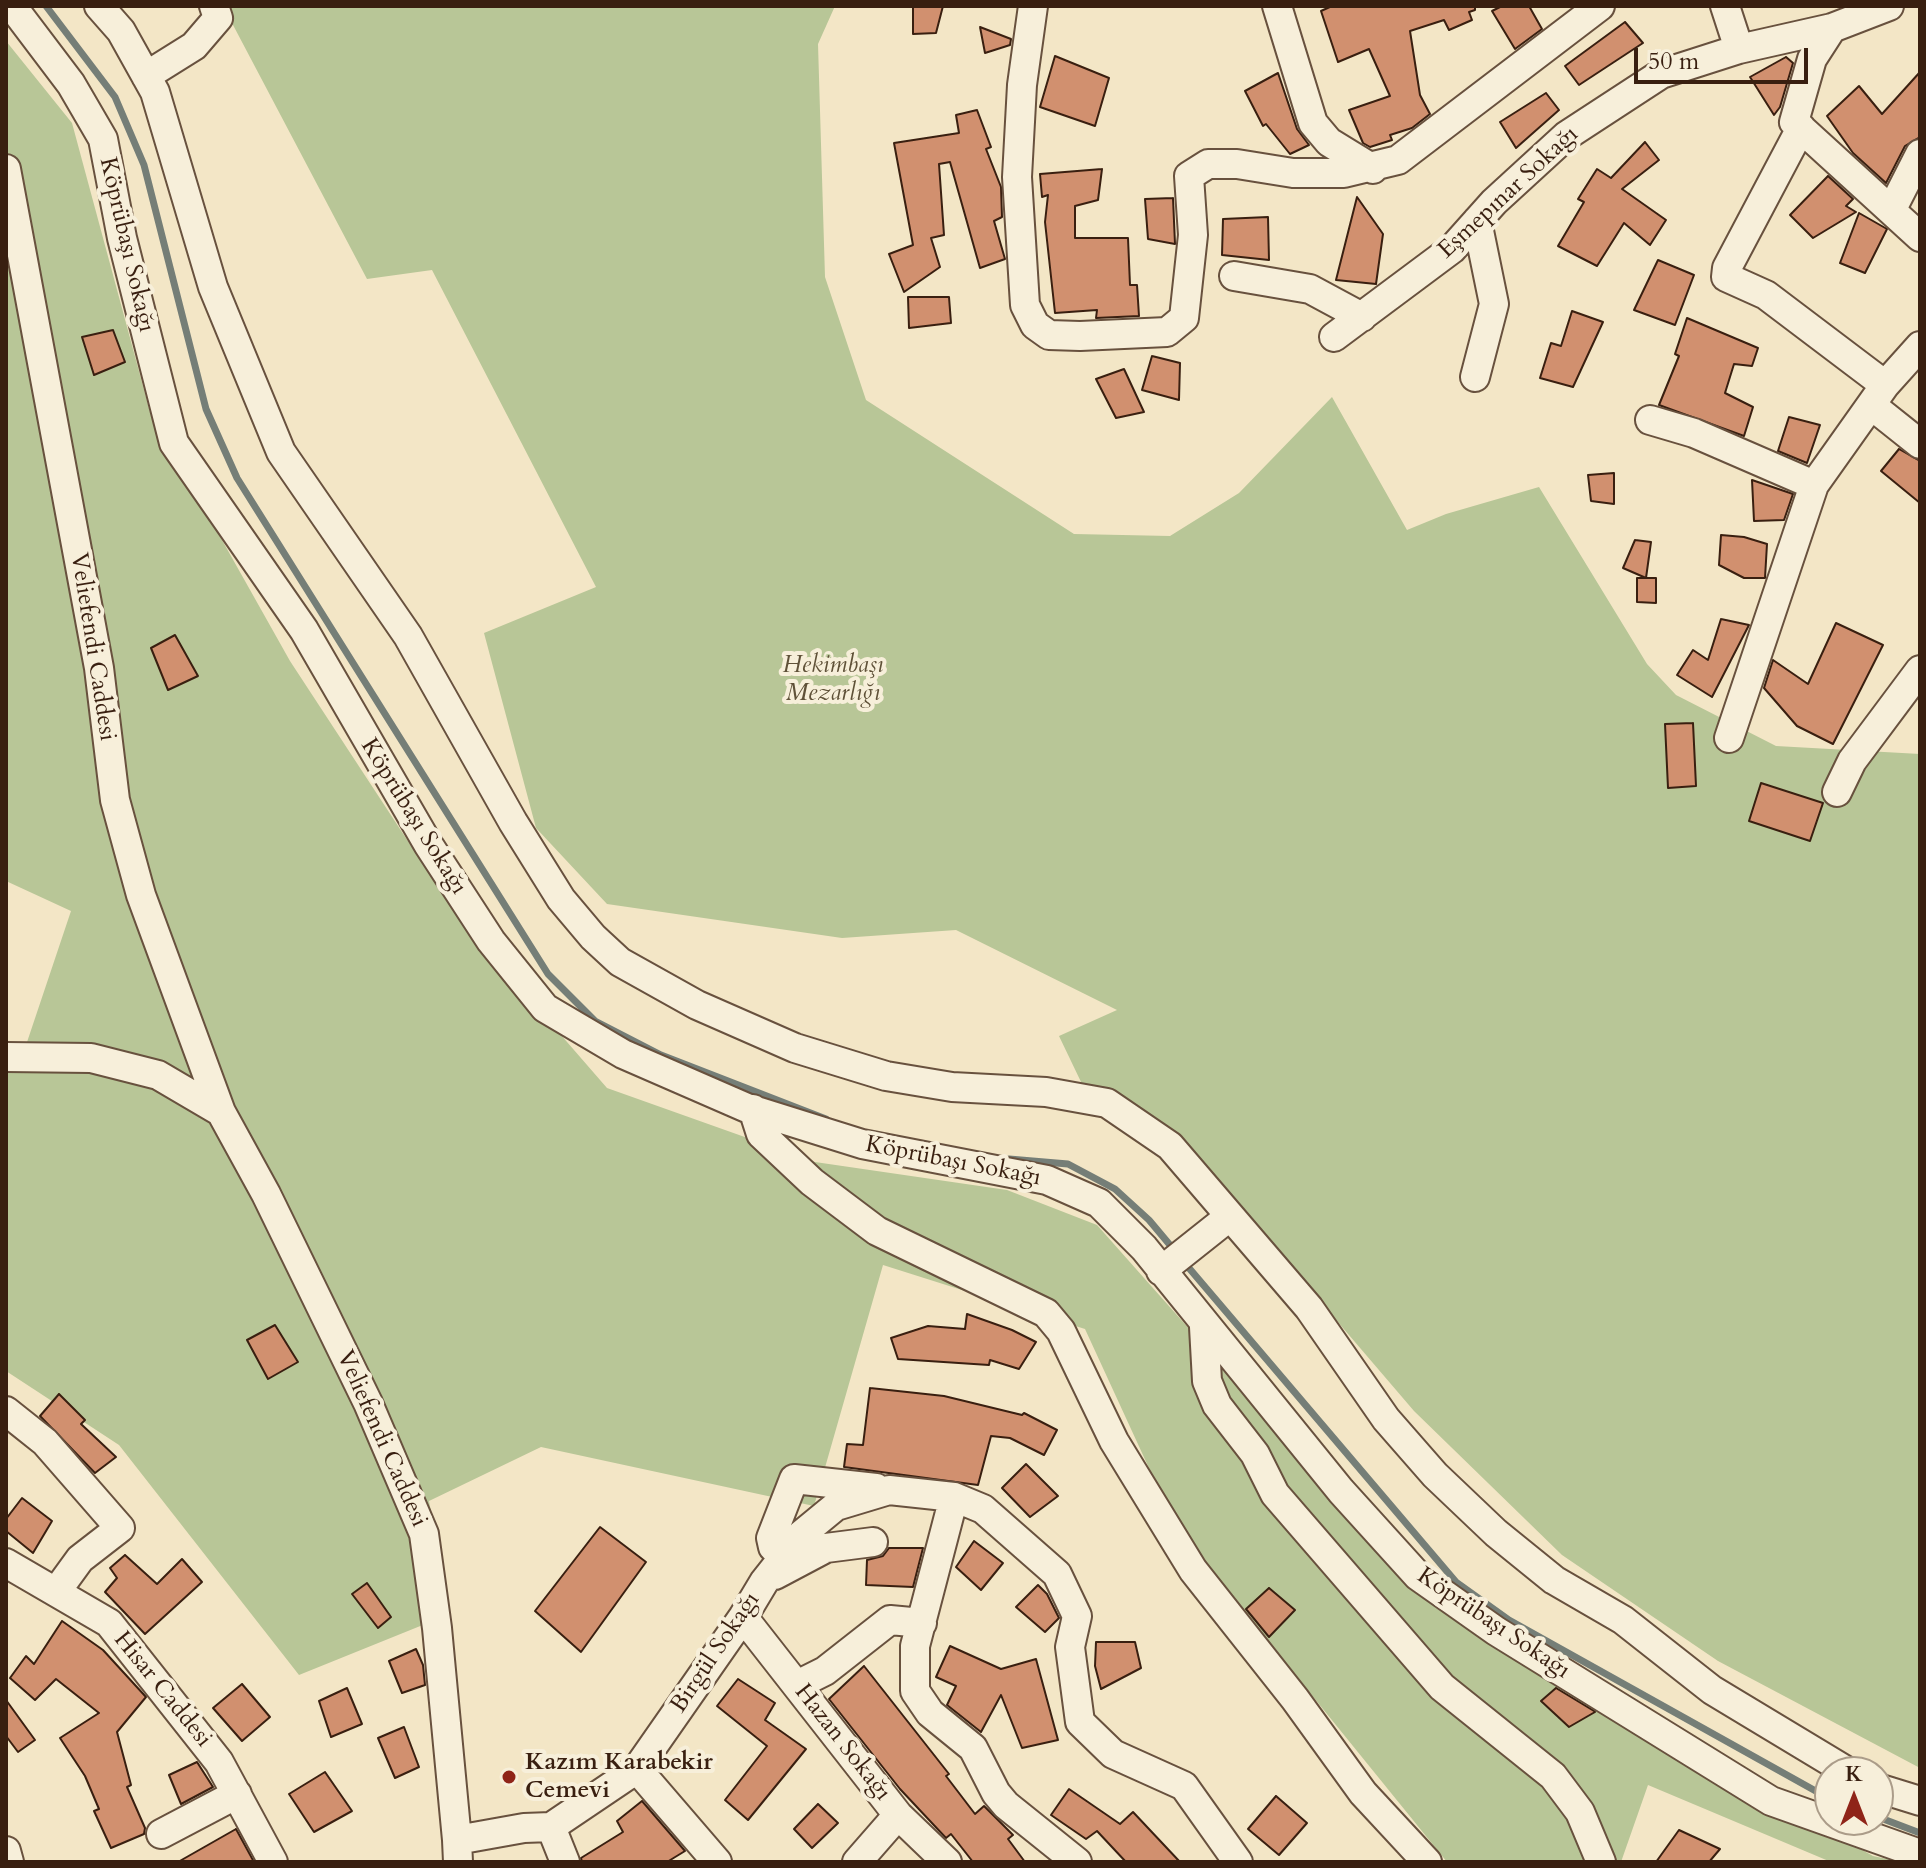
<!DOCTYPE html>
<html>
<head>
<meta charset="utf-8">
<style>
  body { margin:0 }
  #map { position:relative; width:1926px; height:1868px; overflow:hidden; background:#f3e6c6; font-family:Cardo,serif }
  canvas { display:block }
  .frame { position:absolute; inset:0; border:8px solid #391f10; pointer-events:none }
  .north { position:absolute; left:1814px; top:1756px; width:80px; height:80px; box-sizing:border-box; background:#f7efda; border:2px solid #ab9c89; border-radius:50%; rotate:0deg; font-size:22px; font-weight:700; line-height:32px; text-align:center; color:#391f10 }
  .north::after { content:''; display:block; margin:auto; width:28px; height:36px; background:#8f2418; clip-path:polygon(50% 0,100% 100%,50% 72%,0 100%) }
  .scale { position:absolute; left:1634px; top:48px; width:174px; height:36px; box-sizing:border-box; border:4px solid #391f10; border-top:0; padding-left:10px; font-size:24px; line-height:28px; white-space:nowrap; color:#391f10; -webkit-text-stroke:6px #f7efda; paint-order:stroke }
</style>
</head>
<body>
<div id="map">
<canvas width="1926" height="1868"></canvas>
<div class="frame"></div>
<div class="north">K</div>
<div class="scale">50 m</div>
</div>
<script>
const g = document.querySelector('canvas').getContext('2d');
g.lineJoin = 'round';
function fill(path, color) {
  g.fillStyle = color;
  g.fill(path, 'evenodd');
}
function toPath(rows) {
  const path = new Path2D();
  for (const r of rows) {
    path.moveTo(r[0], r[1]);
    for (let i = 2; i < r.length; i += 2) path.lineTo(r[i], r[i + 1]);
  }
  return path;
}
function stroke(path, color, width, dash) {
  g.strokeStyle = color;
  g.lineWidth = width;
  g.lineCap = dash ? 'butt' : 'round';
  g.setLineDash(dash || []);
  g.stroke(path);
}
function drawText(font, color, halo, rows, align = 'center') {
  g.font = font + ' Cardo,serif';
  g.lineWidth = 8;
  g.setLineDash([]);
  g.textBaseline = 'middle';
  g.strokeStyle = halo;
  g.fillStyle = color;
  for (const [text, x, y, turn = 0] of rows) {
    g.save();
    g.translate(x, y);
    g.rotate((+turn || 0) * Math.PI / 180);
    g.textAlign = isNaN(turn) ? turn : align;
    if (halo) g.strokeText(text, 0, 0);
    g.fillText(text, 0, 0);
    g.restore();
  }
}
fill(toPath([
  [223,6,835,6,818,44,825,277,866,400,1074,534,1170,536,1239,493,1332,397,1407,530,1446,514,1539,487,1647,664,1676,695,1776,746,1920,754,1920,1768,1718,1661,1562,1555,1414,1411,1325,1307,1132,1109,1082,1084,1059,1036,1117,1010,956,930,842,938,607,904,536,828,484,633,596,587,432,270,367,279],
  [6,41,72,123,150,412,290,661,455,913,607,1088,815,1162,1007,1190,1097,1225,1405,1572,1555,1679,1873,1856,1901,1862,1831,1862,1648,1785,1621,1862,1447,1862,1177,1529,1085,1329,883,1265,814,1506,541,1447,429,1501,450,1614,299,1675,119,1445,6,1371,6,1061,21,1060,71,911,6,881]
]), '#b8c697');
stroke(toPath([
  [46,6,115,97,144,165,206,409,237,478,548,974,595,1021,661,1055,826,1119],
  [1009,1159,1068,1164,1115,1189,1149,1220,1175,1251],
  [1183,1261,1456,1582,1509,1620,1830,1799],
  [1878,1817,1920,1833]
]), '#757e77', 7);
const building = toPath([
  [913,6,943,6,936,33,913,34,913,6],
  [1332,6,1475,6,1475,10,1469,12,1472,20,1449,30,1444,20,1410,31,1420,95,1430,114,1412,128,1390,135,1392,140,1370,147,1363,143,1349,110,1390,96,1369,49,1338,62,1321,11,1332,6],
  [1502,6,1529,6,1542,29,1515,49,1492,11,1502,6],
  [1625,22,1643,43,1579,85,1565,66,1625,22],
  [980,27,1011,39,1010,45,985,53,980,27],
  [1055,56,1109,78,1095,126,1040,107,1055,56],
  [1786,57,1793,63,1780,107,1774,115,1750,77,1786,57],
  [1920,72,1920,137,1905,146,1886,183,1853,153,1827,116,1859,86,1882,114,1920,72],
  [1278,73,1297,129,1309,145,1290,154,1266,124,1263,126,1245,91,1278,73],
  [1546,93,1559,110,1516,148,1500,122,1546,93],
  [977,110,991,147,986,149,1001,187,1002,217,994,221,1005,259,980,268,950,162,939,164,944,235,931,238,940,267,904,292,889,254,913,245,894,143,959,133,956,115,977,110],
  [1645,142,1659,160,1622,189,1666,220,1650,245,1624,223,1597,266,1558,246,1584,202,1578,199,1597,169,1611,178,1645,142],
  [1102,169,1098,200,1075,206,1075,238,1128,238,1130,285,1137,285,1139,316,1096,318,1097,310,1055,313,1045,222,1048,195,1042,197,1040,174,1102,169],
  [1828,176,1853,199,1846,206,1856,212,1813,238,1790,215,1828,176],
  [1357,197,1383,234,1376,284,1336,280,1357,197],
  [1173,198,1175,244,1148,239,1145,199,1173,198],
  [1859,213,1887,229,1865,273,1840,263,1859,213],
  [1268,217,1269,260,1222,255,1223,219,1268,217],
  [1658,260,1694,275,1675,325,1634,310,1658,260],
  [908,297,949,297,951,323,909,328,908,297],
  [1572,311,1603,322,1573,387,1540,378,1551,343,1561,346,1572,311],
  [1687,318,1758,348,1752,366,1734,364,1725,393,1753,407,1744,436,1659,405,1679,356,1675,354,1687,318],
  [113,330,125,362,94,375,82,337,113,330],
  [1152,356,1180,363,1179,400,1142,390,1152,356],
  [1124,369,1144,412,1116,418,1096,379,1124,369],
  [1789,417,1820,425,1807,463,1778,451,1789,417],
  [1899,449,1920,461,1920,503,1881,471,1899,449],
  [1614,473,1614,504,1591,501,1588,475,1614,473],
  [1752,480,1793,494,1784,520,1754,521,1752,480],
  [1721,535,1744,537,1767,544,1765,578,1744,578,1719,565,1721,535],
  [1635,540,1651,542,1646,578,1623,568,1635,540],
  [1637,578,1656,578,1656,603,1637,602,1637,578],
  [1721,619,1749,625,1712,697,1677,675,1693,650,1708,660,1721,619],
  [1836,623,1883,645,1833,744,1797,726,1764,688,1773,660,1808,684,1836,623],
  [175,635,198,676,168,690,151,648,175,635],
  [1693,723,1696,786,1668,788,1665,724,1693,723],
  [1761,783,1823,803,1810,841,1749,821,1761,783],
  [967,1314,1012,1330,1036,1342,1019,1369,990,1360,989,1365,898,1359,891,1338,928,1326,965,1329,967,1314],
  [275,1325,298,1362,268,1379,247,1340,275,1325],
  [870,1388,944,1396,1022,1415,1024,1413,1057,1430,1044,1455,1010,1438,991,1436,978,1485,844,1467,847,1444,863,1445,870,1388],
  [59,1394,85,1420,81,1424,116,1457,95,1473,40,1416,59,1394],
  [1026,1464,1058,1496,1030,1517,1002,1488,1026,1464],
  [22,1498,52,1521,33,1553,6,1531,6,1519,22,1498],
  [600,1527,646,1562,581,1652,535,1611,600,1527],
  [974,1541,1003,1563,981,1590,956,1567,974,1541],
  [889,1548,923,1548,913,1587,866,1585,867,1560,883,1556,889,1548],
  [125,1555,157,1584,182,1559,202,1582,145,1634,105,1592,117,1578,110,1568,125,1555],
  [367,1583,391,1617,378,1628,352,1594,367,1583],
  [1038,1585,1047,1594,1059,1618,1045,1632,1016,1607,1038,1585],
  [1269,1588,1295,1610,1269,1637,1246,1609,1269,1588],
  [62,1621,103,1650,146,1697,117,1732,131,1785,127,1787,145,1828,144,1834,111,1848,94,1811,99,1809,85,1776,60,1738,99,1713,56,1679,35,1700,10,1678,26,1656,34,1664,62,1621],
  [1096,1642,1135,1642,1141,1668,1101,1689,1095,1666,1096,1642],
  [950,1646,1001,1669,1036,1659,1058,1740,1022,1748,1001,1695,981,1732,947,1705,956,1686,936,1677,950,1646],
  [416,1649,423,1665,425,1685,402,1693,389,1661,416,1649],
  [864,1666,949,1774,946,1776,975,1814,984,1806,1013,1835,1008,1839,1025,1862,973,1862,951,1834,946,1838,900,1789,829,1699,864,1666],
  [738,1679,775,1703,765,1720,806,1749,748,1820,725,1800,767,1746,717,1706,738,1679],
  [242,1684,270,1717,242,1741,213,1708,242,1684],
  [347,1688,362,1724,331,1737,319,1701,347,1688],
  [1556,1688,1594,1711,1595,1712,1569,1727,1541,1701,1556,1688],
  [6,1700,35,1740,18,1752,6,1736,6,1700],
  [404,1727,419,1767,395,1778,378,1738,404,1727],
  [197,1762,213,1787,181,1804,169,1775,197,1762],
  [325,1772,352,1811,314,1832,289,1794,325,1772],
  [1069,1789,1120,1824,1133,1812,1180,1862,1126,1862,1097,1831,1086,1839,1051,1815,1069,1789],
  [1276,1796,1307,1823,1279,1855,1248,1829,1276,1796],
  [642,1801,685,1851,667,1862,582,1862,581,1858,623,1832,617,1821,642,1801],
  [818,1804,838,1823,812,1848,794,1829,818,1804],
  [236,1829,254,1862,178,1862,236,1829],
  [1679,1830,1720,1849,1709,1862,1656,1862,1679,1830]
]);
fill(building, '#d1906f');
stroke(building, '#391f10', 2);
const minor = toPath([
  [12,6,71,84,103,139,122,238,174,443,304,630,428,844,491,941,545,1008,623,1054,747,1108,862,1144,1047,1180,1099,1203,1144,1248,1341,1491,1418,1576,1496,1631,1771,1801,1920,1854],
  [99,6,121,31,155,92,213,287,281,452,408,636,513,822,561,899,593,937,620,962,697,1005,795,1048,886,1076,952,1087,1046,1092,1107,1103,1170,1146,1309,1308,1386,1419,1435,1475,1496,1533,1554,1580,1623,1620,1712,1690,1848,1772],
  [1033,6,1022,85,1017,177,1025,305,1035,325,1049,335,1080,336,1167,332,1184,318,1193,235,1189,176,1208,164,1237,164,1293,173,1344,173,1398,160,1600,6],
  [1277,6,1313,123,1329,142,1373,169],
  [1725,6,1739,49],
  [1889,6,1832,28,1812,59,1794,122,1920,237],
  [146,76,194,46,218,18,214,6],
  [1801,128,1727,268,1726,277,1766,295,1885,385],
  [6,169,99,668,115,800,141,895,221,1112],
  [1892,209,1920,154],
  [1234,276,1310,289,1362,317],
  [1334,337,1452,249,1494,202,1566,136,1661,74,1739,49,1832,28],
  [1475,377,1494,304,1477,221],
  [1871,405,1920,444],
  [1650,420,1694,433,1814,485],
  [1729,738,1814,485,1885,385,1920,346],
  [1837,792,1852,761,1920,670],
  [6,1057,91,1058,158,1075,221,1112,266,1194,368,1403,424,1534,437,1628,457,1840],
  [753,1109,761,1134,812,1182,877,1231,1046,1313,1061,1331,1114,1441,1193,1570,1295,1699,1363,1793,1427,1862],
  [1161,1271,1229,1217],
  [1204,1327,1207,1381,1217,1405,1255,1454,1275,1494,1442,1687,1553,1776,1580,1812,1601,1862],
  [6,1411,45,1442,120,1528,80,1559,56,1592],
  [954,1497,915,1646,915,1691,930,1713,973,1748,996,1793,1006,1805,1077,1862],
  [786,1554,773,1547,771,1538,794,1479,876,1488],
  [6,1563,109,1623,219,1762,273,1862],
  [775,1575,826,1548,873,1542],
  [743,1617,898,1815,947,1862],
  [797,1685,825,1671,890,1620,922,1623],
  [637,1769,717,1862],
  [1878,1788,1920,1801],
  [551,1827,565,1862],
  [161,1834,237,1794],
  [6,1851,9,1862],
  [458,1862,457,1840,524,1828,551,1827,637,1769,743,1617,764,1582,802,1534,836,1506,889,1490,954,1497,983,1509,1057,1574,1077,1616,1070,1647,1080,1722,1113,1754,1184,1786,1238,1862],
  [857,1862,898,1815]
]);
stroke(minor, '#68513e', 32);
stroke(minor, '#f7efda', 28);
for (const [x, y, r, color] of [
  [509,1777,8,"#8f2418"]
]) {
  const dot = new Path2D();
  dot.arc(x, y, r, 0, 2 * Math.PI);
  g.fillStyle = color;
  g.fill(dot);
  stroke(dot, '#f7efda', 3);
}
drawText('24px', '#391f10', '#f7efda', [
  ["Eşmepınar Sokağı",1509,193,-43],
  ["Köprübaşı Sokağı",126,245,77],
  ["Veliefendi Caddesi",92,647,81],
  ["Köprübaşı Sokağı",413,817,58],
  ["Köprübaşı Sokağı",953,1162,11],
  ["Veliefendi Caddesi",381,1439,66],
  ["Köprübaşı Sokağı",1493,1624,34],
  ["Birgül Sokağı",716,1653,-56],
  ["Hisar Caddesi",162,1690,51],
  ["Hazan Sokağı",842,1743,52]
]);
drawText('italic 24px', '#5f5138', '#f7efda', [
  ["Hekimbaşı",833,666],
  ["Mezarlığı",833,694]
]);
drawText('bold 24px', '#391f10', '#f7efda', [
  ["Kazım Karabekir",525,1763],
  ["Cemevi",525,1791]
], 'left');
</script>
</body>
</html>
